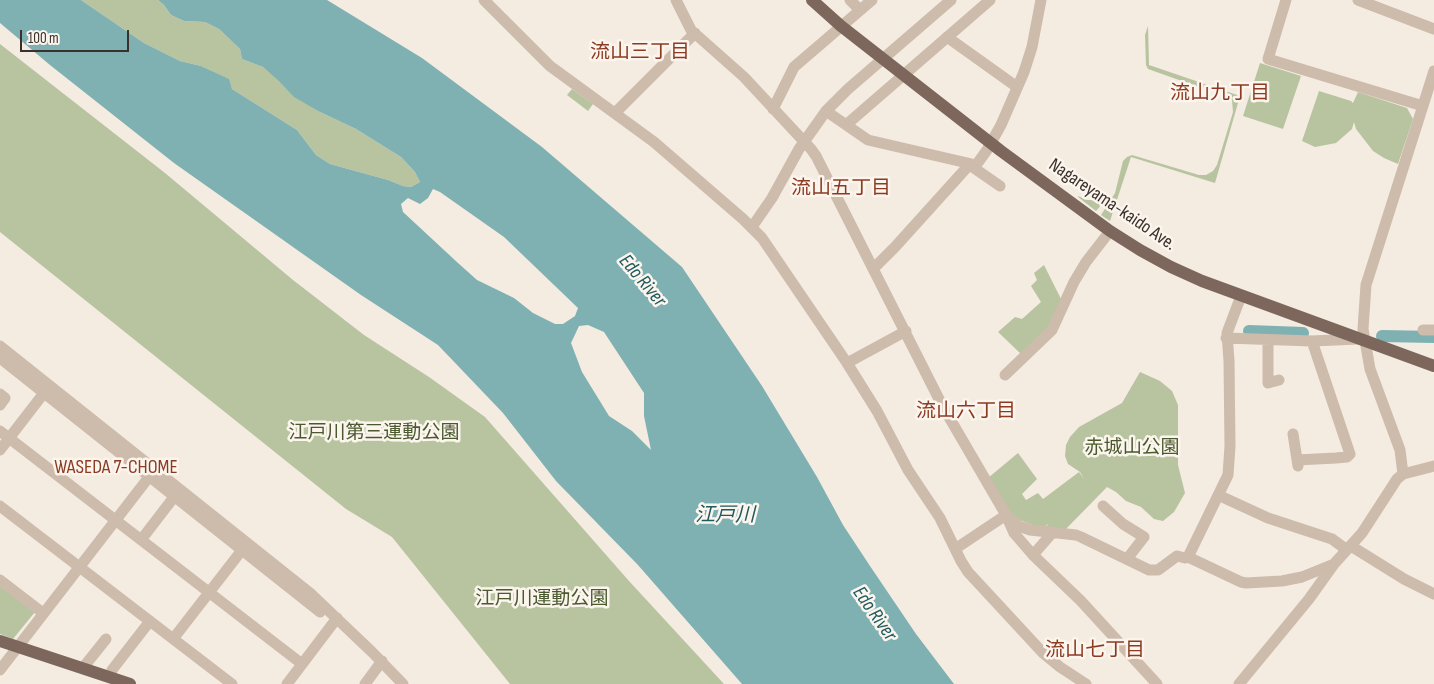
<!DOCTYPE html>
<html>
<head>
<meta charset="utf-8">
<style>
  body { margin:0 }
  #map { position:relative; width:1434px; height:684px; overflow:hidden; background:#f4ebe1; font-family:"Sofia Sans Condensed",sans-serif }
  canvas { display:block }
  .scale { position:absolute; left:20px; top:30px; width:109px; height:22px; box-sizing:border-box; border:2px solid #3b302b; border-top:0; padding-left:6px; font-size:15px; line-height:18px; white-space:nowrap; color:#3b302b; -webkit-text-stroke:4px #fbf5ee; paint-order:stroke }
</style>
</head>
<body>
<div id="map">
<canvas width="1434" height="684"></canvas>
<div class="scale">100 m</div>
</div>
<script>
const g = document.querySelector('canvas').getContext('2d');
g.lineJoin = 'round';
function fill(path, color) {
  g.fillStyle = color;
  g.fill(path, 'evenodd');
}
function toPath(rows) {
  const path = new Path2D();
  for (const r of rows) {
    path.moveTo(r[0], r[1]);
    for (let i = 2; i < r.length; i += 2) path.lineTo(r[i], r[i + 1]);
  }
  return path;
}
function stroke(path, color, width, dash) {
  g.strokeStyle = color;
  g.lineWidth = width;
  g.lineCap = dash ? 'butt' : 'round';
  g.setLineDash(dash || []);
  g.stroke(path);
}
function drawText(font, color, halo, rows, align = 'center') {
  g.font = font + ' "Sofia Sans Condensed","Noto Sans JP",sans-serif';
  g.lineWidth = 5;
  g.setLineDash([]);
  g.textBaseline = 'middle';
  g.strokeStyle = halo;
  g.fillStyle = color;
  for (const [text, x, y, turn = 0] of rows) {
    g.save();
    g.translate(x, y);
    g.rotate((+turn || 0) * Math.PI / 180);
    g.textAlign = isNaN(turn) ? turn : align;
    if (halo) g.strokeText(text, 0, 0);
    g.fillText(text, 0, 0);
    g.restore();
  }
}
fill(toPath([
  [81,0,158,0,164,5,171,15,184,21,205,22,219,29,240,49,242,59,263,67,320,112,356,129,401,157,415,172,420,182,411,187,403,186,388,180,330,164,316,155,297,130,232,89,228,79,201,66,180,61,144,43],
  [1148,26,1149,65,1240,96,1215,183,1131,157,1110,221,1101,215,1115,193,1123,161,1127,157,1132,155,1199,175,1206,175,1213,171,1217,165,1233,112,1232,100,1225,93,1196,86,1148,69,1146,65,1145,35],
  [0,44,165,173,293,280,364,335,429,377,485,417,629,581,724,684,510,684,392,537,346,509,0,232],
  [1260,63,1301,76,1283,129,1243,116],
  [572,89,593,104,588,111,567,95],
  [1319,91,1351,101,1353,103,1358,92,1407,108,1413,119,1398,164,1384,158,1373,151,1356,129,1354,122,1352,129,1336,143,1315,147,1302,141],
  [1078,196,1087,200,1100,200,1102,204,1096,211,1078,197],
  [1044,265,1061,299,1048,329,1021,354,998,332,1015,317,1022,319,1041,302,1031,286,1037,280,1034,273],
  [1140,372,1160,381,1172,391,1178,405,1178,465,1185,493,1174,512,1163,521,1154,519,1141,507,1126,501,1116,492,1107,487,1064,531,1044,529,1049,523,1042,529,1010,516,988,478,1018,453,1037,479,1022,494,1026,500,1038,493,1043,499,1079,472,1084,479,1080,472,1068,464,1065,456,1066,445,1070,437,1079,427,1122,403],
  [0,586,35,612,13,639,0,634]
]), '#b8c4a0');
fill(toPath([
  [0,0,81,0,144,43,180,61,201,66,229,79,232,89,297,130,316,155,330,164,388,180,403,186,411,187,420,182,415,172,401,157,356,129,320,112,294,97,279,81,263,67,242,59,240,49,219,29,205,22,184,21,171,15,164,5,158,0,327,0,422,58,542,147,682,267,762,386,817,477,843,525,870,566,916,634,954,684,742,684,638,565,556,481,503,413,438,345,361,295,174,163,50,65,0,23],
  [433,189,440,192,504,237,578,308,575,316,563,324,555,324,533,313,514,298,477,280,458,263,403,212,401,204,408,198,420,204,428,198],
  [588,325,604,332,644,393,644,416,651,450,632,431,609,416,582,372,571,343,579,326]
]), '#7fb0b2');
stroke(toPath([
  [1249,331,1303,333],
  [1382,336,1434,337]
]), '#7fb0b2', 12);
stroke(toPath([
  [484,0,550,66,654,142,743,219,762,238,847,363,877,411,908,470,940,518,961,561,968,572,1043,653,1060,667,1086,684],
  [676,0,691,30,744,77,811,149,816,156,942,405,1006,515,1014,533,1033,555,1081,601,1157,684],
  [850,0,860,10],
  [1286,0,1268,59,1423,106],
  [1358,0,1434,29],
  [947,37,1017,87],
  [773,109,794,67,872,0],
  [826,111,868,140,976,165],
  [615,113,695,33],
  [846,125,990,0],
  [1000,186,974,168,987,150,1001,125,1024,72,1032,47,1041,0],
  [752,227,772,198,799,149,826,111,848,89,951,0],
  [874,268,895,247,970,164],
  [1423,330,1434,330],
  [1226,338,1312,341,1350,454,1347,457,1336,458,1297,460],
  [1268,340,1268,383,1279,380],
  [1312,341,1358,339],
  [0,346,310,593,372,652,403,684],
  [0,358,320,612],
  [847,363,906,331],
  [1005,375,1052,330,1074,282,1086,262,1110,231],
  [0,394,5,398,0,405],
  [0,431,302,664],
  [1293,434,1298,466],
  [0,450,44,393],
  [1403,474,1400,450,1370,369,1363,329,1366,285,1434,71],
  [1218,495,1268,518,1332,539,1347,550],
  [0,506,232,684],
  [1103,506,1123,524,1144,537,1127,559],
  [141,540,174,497],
  [1351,546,1404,579,1434,594],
  [955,549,1006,515,1019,526,1030,530,1076,535,1081,537,1149,570,1158,570,1177,556,1185,558,1188,557,1228,475,1230,446,1229,361,1227,333,1241,296],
  [1033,555,1053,532],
  [1188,557,1241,582,1246,583,1282,581,1302,577,1334,564],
  [0,580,43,613],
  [173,639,242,550],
  [85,669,86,664,106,639],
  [0,670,149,477],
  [110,677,112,670,150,621],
  [287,684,337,618],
  [365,684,382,661],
  [1239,684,1309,599,1334,564,1362,533,1397,479,1403,474,1434,466]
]), '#cdbbac', 11);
stroke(toPath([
  [812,0,841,26,1001,151,1110,231,1140,250,1171,267,1202,281,1434,366],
  [0,641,130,684]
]), '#7d675c', 12);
drawText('19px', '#3b302b', '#fbf5ee', [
  ["Nagareyama-kaido Ave.",1112,205,34]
]);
drawText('19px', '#4a5a2e', '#fbf5ee', [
  ["江戸川第三運動公園",374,433],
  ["赤城山公園",1132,448],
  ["江戸川運動公園",542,599]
]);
drawText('20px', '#8c3b22', '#fbf5ee', [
  ["流山三丁目",640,53],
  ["流山九丁目",1220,94],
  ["流山五丁目",841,189],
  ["流山六丁目",966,412],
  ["WASEDA 7-CHOME",116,468],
  ["流山七丁目",1095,651]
]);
drawText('italic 20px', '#1f5a5e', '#fbf5ee', [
  ["Edo River",642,281,50],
  ["江戸川",725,516],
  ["Edo River",874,614,55]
]);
</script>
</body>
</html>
